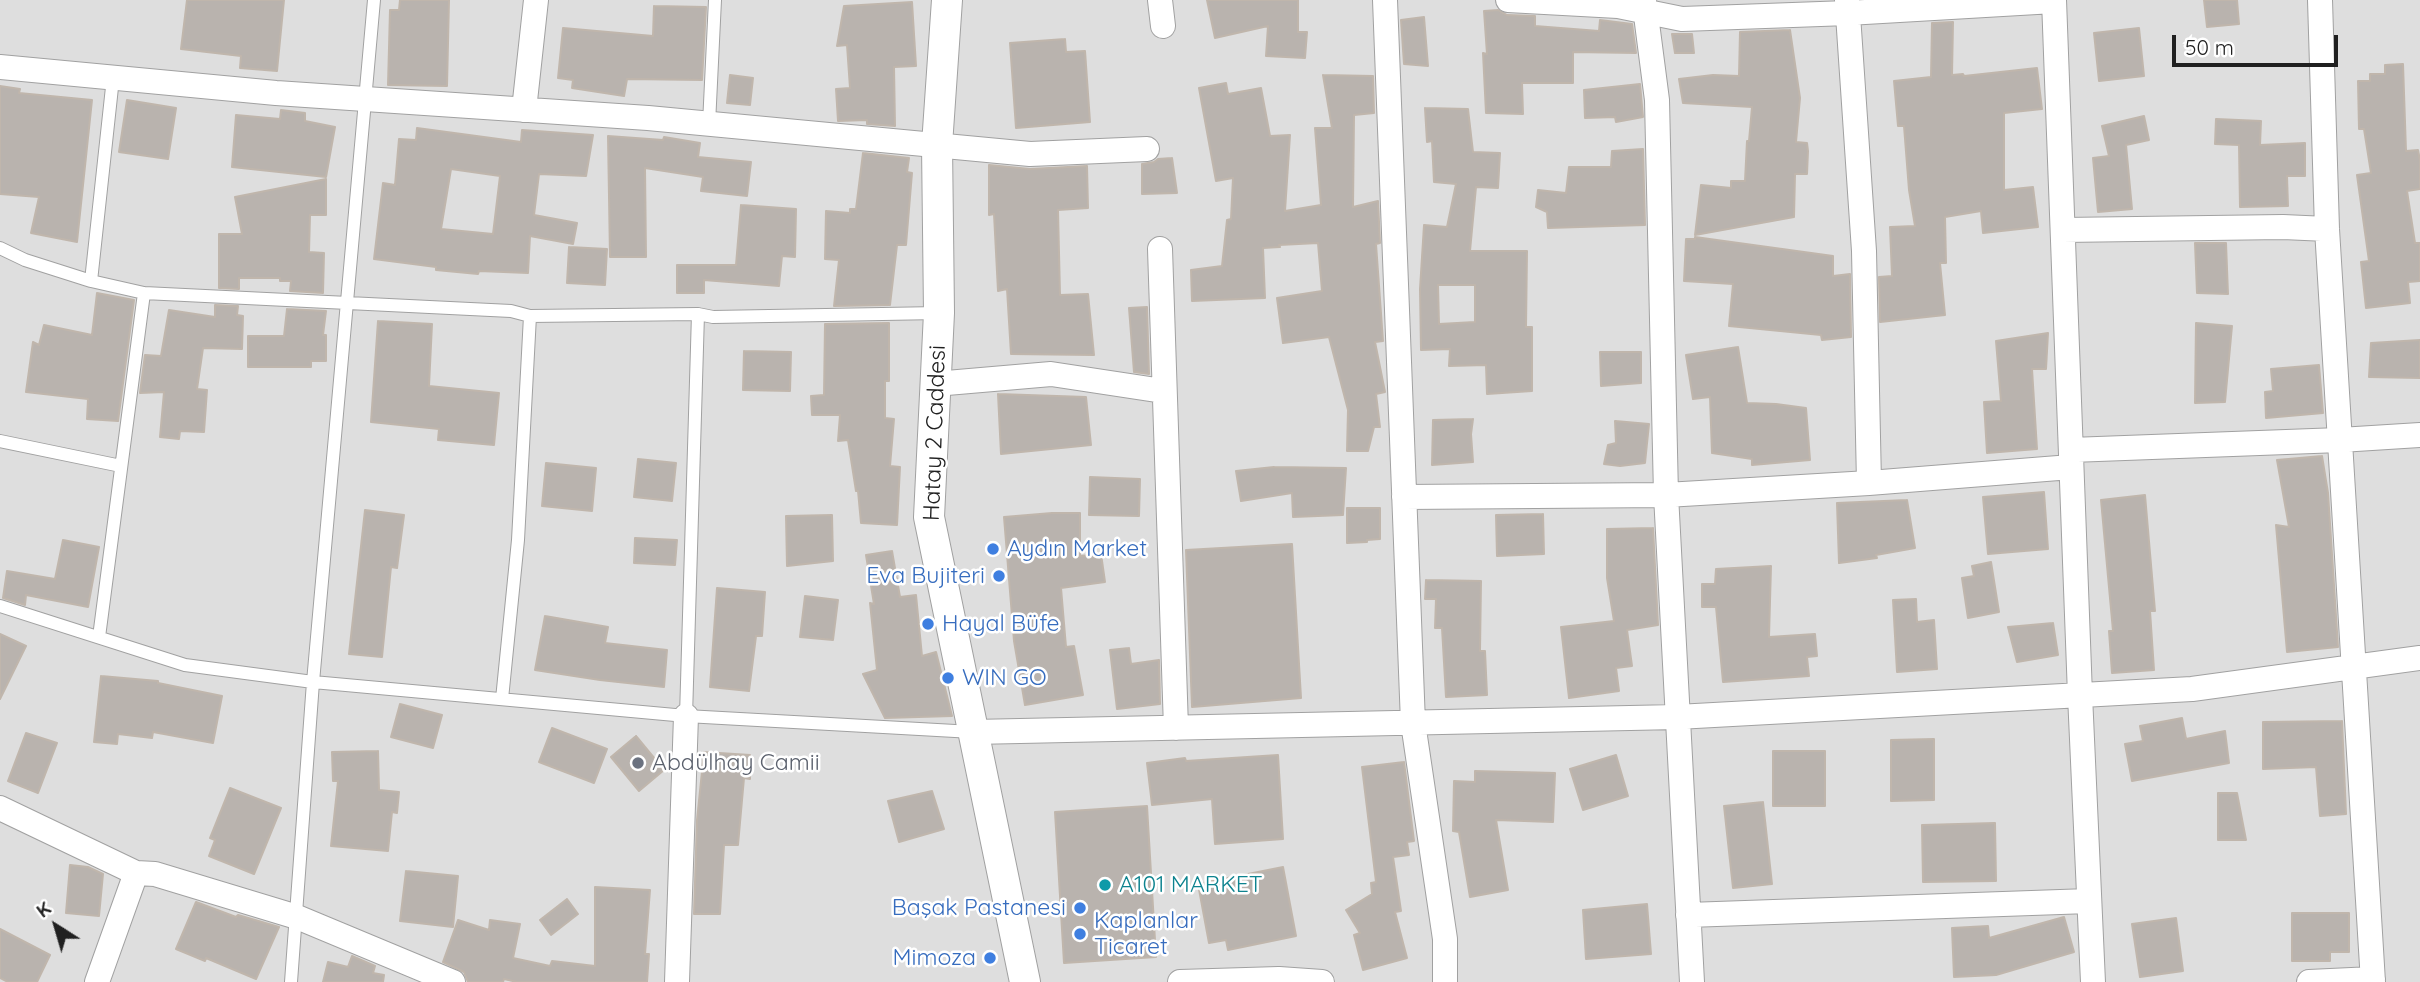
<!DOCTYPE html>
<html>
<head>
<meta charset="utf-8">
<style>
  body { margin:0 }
  #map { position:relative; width:2420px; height:982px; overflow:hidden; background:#f0eee8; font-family:Quicksand,sans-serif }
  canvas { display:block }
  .north { position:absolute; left:21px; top:891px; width:70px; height:70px; -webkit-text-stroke:5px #fff; paint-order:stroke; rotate:323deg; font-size:19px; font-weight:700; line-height:28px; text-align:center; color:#202020 }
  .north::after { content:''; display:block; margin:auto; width:24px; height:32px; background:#202020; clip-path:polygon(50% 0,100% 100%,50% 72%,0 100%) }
  .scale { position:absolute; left:2172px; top:35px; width:166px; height:32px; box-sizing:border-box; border:4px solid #202020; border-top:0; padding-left:9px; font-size:21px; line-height:24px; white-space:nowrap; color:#202020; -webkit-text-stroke:5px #fff; paint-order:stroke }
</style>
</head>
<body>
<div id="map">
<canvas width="2420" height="982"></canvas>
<div class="north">K</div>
<div class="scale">50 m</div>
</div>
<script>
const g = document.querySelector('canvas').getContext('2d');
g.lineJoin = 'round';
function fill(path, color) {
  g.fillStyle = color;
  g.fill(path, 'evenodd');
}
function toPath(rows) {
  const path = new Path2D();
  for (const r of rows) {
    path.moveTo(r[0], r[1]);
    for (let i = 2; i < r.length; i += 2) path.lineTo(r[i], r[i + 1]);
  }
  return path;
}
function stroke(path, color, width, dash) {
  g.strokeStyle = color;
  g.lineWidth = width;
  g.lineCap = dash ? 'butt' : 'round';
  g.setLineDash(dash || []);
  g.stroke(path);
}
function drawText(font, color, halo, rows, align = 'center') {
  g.font = font + ' Quicksand,sans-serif';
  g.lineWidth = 5;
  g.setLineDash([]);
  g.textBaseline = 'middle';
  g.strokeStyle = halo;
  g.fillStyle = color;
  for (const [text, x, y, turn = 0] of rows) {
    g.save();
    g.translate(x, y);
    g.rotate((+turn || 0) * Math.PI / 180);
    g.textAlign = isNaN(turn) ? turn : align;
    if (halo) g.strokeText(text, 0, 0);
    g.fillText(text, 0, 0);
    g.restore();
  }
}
fill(toPath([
  [0,0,2420,0,2420,982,0,982]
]), '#dedede');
const building = toPath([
  [187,0,284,0,277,71,240,68,241,56,181,49,187,0],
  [400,0,449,0,447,86,388,85,390,10,399,10,400,0],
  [1207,0,1298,0,1298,32,1307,32,1305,58,1266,56,1268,26,1215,38,1207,0],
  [2204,0,2237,0,2239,24,2207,27,2204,0],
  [912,2,916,66,894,67,895,126,867,124,867,120,838,121,836,89,850,88,847,45,837,46,844,6,912,2],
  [654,6,706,7,702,80,627,79,624,96,572,88,573,80,558,78,563,28,653,36,654,6],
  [1498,10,1507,15,1535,16,1535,26,1599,31,1600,20,1632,24,1636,53,1573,52,1573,83,1522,83,1523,114,1486,113,1483,53,1487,54,1484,11,1498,10],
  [1424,17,1428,66,1404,64,1401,20,1424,17],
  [1953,22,1952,75,1963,74,1964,76,2037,68,2042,109,2004,113,2004,190,2033,187,2038,227,1983,233,1981,211,1945,217,1946,263,1940,263,1945,315,1880,322,1879,277,1892,276,1890,227,1915,226,1909,190,1904,126,1898,126,1894,81,1931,77,1932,23,1953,22],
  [2139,28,2144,76,2099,81,2094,33,2139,28],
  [1790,30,1800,98,1796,142,1807,143,1808,151,1807,174,1795,174,1794,217,1695,235,1701,185,1731,188,1731,181,1745,181,1747,141,1749,141,1752,107,1683,103,1679,79,1713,75,1739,76,1740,32,1790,30],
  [1672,34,1692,34,1694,53,1675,53,1672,34],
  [1065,39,1066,52,1085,51,1090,122,1016,128,1010,43,1065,39],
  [2403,64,2406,151,2418,150,2420,160,2420,189,2407,191,2415,243,2420,243,2420,281,2408,282,2410,303,2366,308,2361,262,2369,261,2357,175,2371,173,2364,129,2359,129,2358,81,2370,81,2370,74,2385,74,2385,65,2403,64],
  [730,75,753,78,750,105,727,103,730,75],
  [1323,75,1373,76,1374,113,1354,115,1353,207,1378,201,1380,243,1376,244,1383,341,1375,342,1385,392,1376,394,1380,427,1374,427,1368,451,1347,451,1348,410,1329,337,1283,343,1277,298,1322,291,1318,243,1279,245,1280,247,1263,248,1265,298,1192,301,1191,270,1222,266,1227,220,1231,219,1233,178,1216,181,1199,88,1226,83,1228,94,1261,88,1270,136,1290,135,1285,211,1321,205,1315,128,1332,128,1323,75],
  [1640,84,1643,117,1616,122,1615,117,1585,118,1584,90,1640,84],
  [0,86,20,89,19,93,92,100,77,242,31,233,39,197,0,194,0,86],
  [127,100,176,108,168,159,119,152,127,100],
  [1425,108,1468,109,1473,152,1500,153,1498,188,1476,187,1470,251,1527,251,1526,327,1532,327,1532,391,1487,394,1486,365,1449,366,1450,349,1421,350,1420,289,1424,225,1447,227,1456,184,1434,182,1432,141,1427,142,1425,108],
  [1438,285,1475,285,1475,322,1439,324,1438,285],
  [281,110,305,113,305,121,335,127,326,177,232,167,236,115,280,119,281,110],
  [2144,116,2149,140,2126,145,2132,209,2098,212,2093,158,2109,156,2102,126,2144,116],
  [2216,119,2261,121,2260,145,2305,143,2305,176,2287,176,2288,206,2240,207,2239,145,2215,144,2216,119],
  [417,128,521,142,522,130,593,135,586,176,539,174,534,215,577,223,573,244,530,236,528,273,479,271,478,274,436,270,436,267,374,259,383,183,395,185,399,139,416,140,417,128],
  [451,169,500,176,493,234,441,229,451,169],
  [608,136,663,140,664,137,700,143,698,157,751,162,747,196,701,191,703,177,645,168,646,257,610,257,608,136],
  [1643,149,1645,225,1548,228,1547,212,1536,207,1538,190,1566,193,1569,167,1611,167,1612,151,1643,149],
  [863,153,909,158,907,172,912,173,906,245,897,245,890,305,834,306,839,260,825,259,826,211,850,213,850,209,856,209,863,153],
  [1172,158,1177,193,1142,194,1142,164,1154,162,1158,159,1172,158],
  [989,165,1030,169,1087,166,1088,208,1058,210,1060,295,1088,294,1094,355,1011,354,1007,289,998,291,994,214,989,215,989,165],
  [326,179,326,215,310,215,309,252,324,253,323,293,290,291,291,281,280,281,280,278,239,278,239,289,219,288,219,234,242,234,235,197,326,179],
  [741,205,796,209,795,257,782,256,779,286,704,280,704,293,677,293,677,265,736,265,741,205],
  [1695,237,1833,256,1833,276,1850,274,1851,337,1822,340,1821,335,1729,326,1733,284,1684,281,1686,239,1695,239,1695,237],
  [2195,243,2226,243,2228,294,2197,293,2195,243],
  [569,247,607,249,605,285,567,283,569,247],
  [97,293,134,300,118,421,87,419,88,399,26,392,33,342,39,345,44,325,92,335,97,293],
  [215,305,238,306,237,315,243,316,242,349,203,348,197,389,207,390,204,432,180,431,179,439,160,437,164,392,140,393,145,355,161,356,169,310,215,317,215,305],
  [1147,307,1149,374,1134,372,1129,308,1147,307],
  [287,309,326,311,323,335,326,335,326,361,311,361,311,367,248,367,248,336,284,336,287,309],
  [378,321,432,324,429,386,499,393,494,445,438,440,439,429,371,422,378,321],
  [889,323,889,381,885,381,885,418,894,419,890,466,900,467,897,525,861,523,858,491,856,491,848,440,838,441,840,415,812,415,811,396,824,395,825,324,889,323],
  [2196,323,2232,326,2225,402,2195,403,2196,323],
  [2048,333,2046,369,2032,369,2037,449,1987,453,1984,402,2001,401,1996,341,2048,333],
  [2420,340,2420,378,2369,377,2371,343,2420,340],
  [1738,347,1747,403,1776,404,1806,408,1810,460,1752,465,1752,459,1712,453,1710,397,1693,399,1686,355,1738,347],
  [744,351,791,352,790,391,743,390,744,351],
  [1600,352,1641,352,1641,383,1601,386,1600,352],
  [2319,365,2323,413,2266,418,2265,392,2273,391,2271,369,2319,365],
  [998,394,1086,397,1091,445,1001,454,998,394],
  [1473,419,1471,434,1473,462,1432,465,1433,420,1473,419],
  [1615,421,1649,424,1645,463,1620,466,1604,464,1608,445,1616,443,1615,421],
  [2322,456,2328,493,2338,647,2287,652,2276,525,2289,527,2277,460,2322,456],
  [638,459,676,463,672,501,634,497,638,459],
  [546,463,596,468,592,511,542,506,546,463],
  [1274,467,1346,468,1343,515,1293,517,1292,493,1241,501,1236,471,1274,467],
  [1090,477,1140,479,1139,516,1089,515,1090,477],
  [2044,492,2048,549,1988,554,1983,497,2044,492],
  [2145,495,2155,611,2150,611,2154,670,2112,673,2109,631,2113,631,2101,500,2145,495],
  [1907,500,1915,548,1876,555,1877,558,1839,563,1837,503,1907,500],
  [1347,508,1380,508,1380,539,1367,540,1367,542,1347,543,1347,508],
  [365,510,404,515,397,568,391,567,382,657,349,654,365,510],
  [1052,513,1080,513,1080,556,1101,554,1105,582,1061,588,1066,647,1074,646,1083,695,1025,705,1014,641,1004,517,1052,513],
  [1543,514,1544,554,1497,556,1496,515,1543,514],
  [832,515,833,561,787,566,786,516,832,515],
  [1653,528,1658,625,1627,630,1632,666,1616,668,1619,691,1569,698,1561,627,1614,621,1607,578,1607,529,1653,528],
  [635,538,677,540,675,565,634,563,635,538],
  [63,540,99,547,88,607,26,595,25,605,3,598,7,571,55,579,63,540],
  [1292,544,1301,698,1192,707,1186,550,1292,544],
  [892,551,900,597,916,595,922,656,936,652,952,716,885,718,863,674,877,670,870,603,874,604,866,555,892,551],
  [1991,562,1999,612,1968,618,1962,578,1974,576,1972,566,1991,562],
  [1771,566,1769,637,1815,634,1817,656,1807,657,1809,676,1723,682,1716,607,1702,607,1702,584,1715,584,1716,569,1771,566],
  [1426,580,1481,581,1480,651,1485,651,1487,695,1446,697,1442,628,1435,628,1436,599,1425,599,1426,580],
  [717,588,765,592,762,636,756,636,749,691,710,687,717,588],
  [805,596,838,600,833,640,800,637,805,596],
  [1916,599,1917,622,1934,620,1937,669,1897,672,1893,600,1916,599],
  [545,616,608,627,605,643,667,650,664,687,600,680,535,670,545,616],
  [2053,623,2058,655,2017,662,2008,627,2053,623],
  [0,634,26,646,0,699,0,634],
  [1129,648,1131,664,1159,660,1160,704,1117,709,1110,650,1129,648],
  [101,676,158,681,158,683,222,696,213,743,153,732,152,738,118,734,117,744,94,742,101,676],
  [400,704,442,715,433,748,391,737,400,704],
  [2182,718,2186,739,2225,731,2229,763,2132,781,2125,744,2143,741,2140,726,2182,718],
  [2342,721,2346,814,2320,816,2316,767,2263,769,2263,722,2342,721],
  [552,728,607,749,594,783,539,762,552,728],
  [26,733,57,743,38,793,8,781,26,733],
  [636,736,664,770,639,791,611,757,636,736],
  [1934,739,1934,800,1891,801,1891,740,1934,739],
  [378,751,379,790,399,792,397,813,392,812,388,851,331,846,338,781,333,781,332,752,378,751],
  [1773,751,1825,751,1825,806,1773,806,1773,751],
  [704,752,750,755,750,779,744,778,738,845,724,845,720,914,694,914,697,820,704,752],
  [1278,755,1283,839,1215,844,1212,799,1152,805,1147,763,1185,758,1186,761,1278,755],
  [1616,755,1628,796,1583,810,1570,769,1616,755],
  [1404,762,1414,841,1407,842,1409,855,1393,857,1401,911,1395,912,1407,958,1363,970,1354,935,1360,933,1346,910,1372,894,1371,883,1376,882,1362,767,1404,762],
  [1475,771,1555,773,1553,822,1496,820,1508,890,1470,897,1459,832,1453,831,1454,781,1475,782,1475,771],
  [230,788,281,808,254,874,209,856,215,840,210,838,230,788],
  [932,791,944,829,899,842,888,801,932,791],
  [2218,793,2237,793,2246,840,2218,840,2218,793],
  [1763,802,1772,884,1733,888,1724,806,1763,802],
  [1147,806,1156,957,1064,963,1055,812,1147,806],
  [1995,823,1996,881,1923,882,1922,825,1995,823],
  [70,865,88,867,103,874,99,916,66,913,70,865],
  [1283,867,1296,936,1228,950,1226,940,1209,943,1198,884,1283,867],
  [406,871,458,876,453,927,400,921,406,871],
  [595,887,650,890,645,954,649,954,647,982,517,982,504,979,503,982,468,982,464,972,443,962,458,920,489,930,490,920,520,924,513,958,550,966,552,961,595,966,595,887],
  [567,899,578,914,551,935,540,920,567,899],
  [196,902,236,917,238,915,279,927,256,979,206,958,205,961,176,949,196,902],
  [1647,904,1651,954,1586,959,1583,910,1647,904],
  [2292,913,2349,913,2349,952,2330,952,2330,961,2292,961,2292,913],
  [2064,917,2074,952,1996,975,1954,977,1952,928,1988,926,1989,938,2064,917],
  [2176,918,2183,971,2140,977,2132,924,2176,918],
  [0,929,50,955,37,982,8,982,0,978,0,929],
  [352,956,375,966,373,973,384,975,383,982,323,982,328,962,348,967,352,956]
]);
fill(building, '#b9b3ae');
stroke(building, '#c0b6ac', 2);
const service = toPath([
  [709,124,715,0],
  [0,248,25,260,91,281,144,293,511,311,530,316,698,314,713,317,939,313],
  [91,281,113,78],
  [0,441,121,466],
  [0,606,185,665,313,682,686,716,973,732],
  [99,637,144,293],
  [502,699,518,540,530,316],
  [686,716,698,314],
  [291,982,313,682,374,0]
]);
const minor = toPath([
  [1160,0,1163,26],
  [1385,0,1413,723,1445,939,1445,982],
  [1508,0,1618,6,1682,19,1848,13,2054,1],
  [1644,0,1657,100,1666,495,1692,982],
  [1847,0,1864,251,1869,483],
  [2054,0,2080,695,2093,982],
  [2320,0,2327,229,2373,982],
  [0,67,276,93,648,118,1030,154,1147,149],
  [524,110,536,0],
  [2063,230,2283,227,2327,229],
  [1160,249,1176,728],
  [935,384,1051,374,1163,391],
  [2071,450,2340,440,2420,435],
  [1404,497,1666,495,1869,483,2071,467],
  [973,732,1677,717,2192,689,2420,658],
  [0,808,136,873],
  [1688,915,2089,901],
  [97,982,136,873,155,874,297,917,453,982],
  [677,982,686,716],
  [1180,982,1279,979,1322,982],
  [2309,982,2373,979]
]);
const tertiary = toPath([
  [947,0,937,145,939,313,929,517,1025,982]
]);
stroke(service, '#a1a1a1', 14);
stroke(minor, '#a1a1a1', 26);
stroke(tertiary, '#a1a1a1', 32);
stroke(service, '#fff', 12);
stroke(minor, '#fff', 24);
stroke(tertiary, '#fff', 30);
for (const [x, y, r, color] of [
  [993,549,7,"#3f7fe0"],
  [999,576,7,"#3f7fe0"],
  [928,624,7,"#3f7fe0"],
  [948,678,7,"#3f7fe0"],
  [638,763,7,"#6b7280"],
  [1105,885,7,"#0f9aa8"],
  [1080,908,7,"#3f7fe0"],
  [1080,934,7,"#3f7fe0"],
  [990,958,7,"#3f7fe0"]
]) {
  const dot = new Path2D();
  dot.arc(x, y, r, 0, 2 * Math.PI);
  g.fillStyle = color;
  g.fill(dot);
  stroke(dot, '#fff', 2.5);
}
drawText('23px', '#202020', '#fff', [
  ["Hatay 2 Caddesi",935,433,-88]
]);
drawText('23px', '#366cbe', '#fff', [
  ["Aydın Market",1007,549],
  ["Eva Bujiteri",985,576,"right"],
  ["Hayal Büfe",942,624],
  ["WIN GO",962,678],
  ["Başak Pastanesi",1066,908,"right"],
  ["Kaplanlar",1094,921],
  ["Ticaret",1094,947],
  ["Mimoza",976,958,"right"]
], 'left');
drawText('23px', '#5b616d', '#fff', [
  ["Abdülhay Camii",652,763]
], 'left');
drawText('23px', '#0d838f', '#fff', [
  ["A101 MARKET",1119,885]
], 'left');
</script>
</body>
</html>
